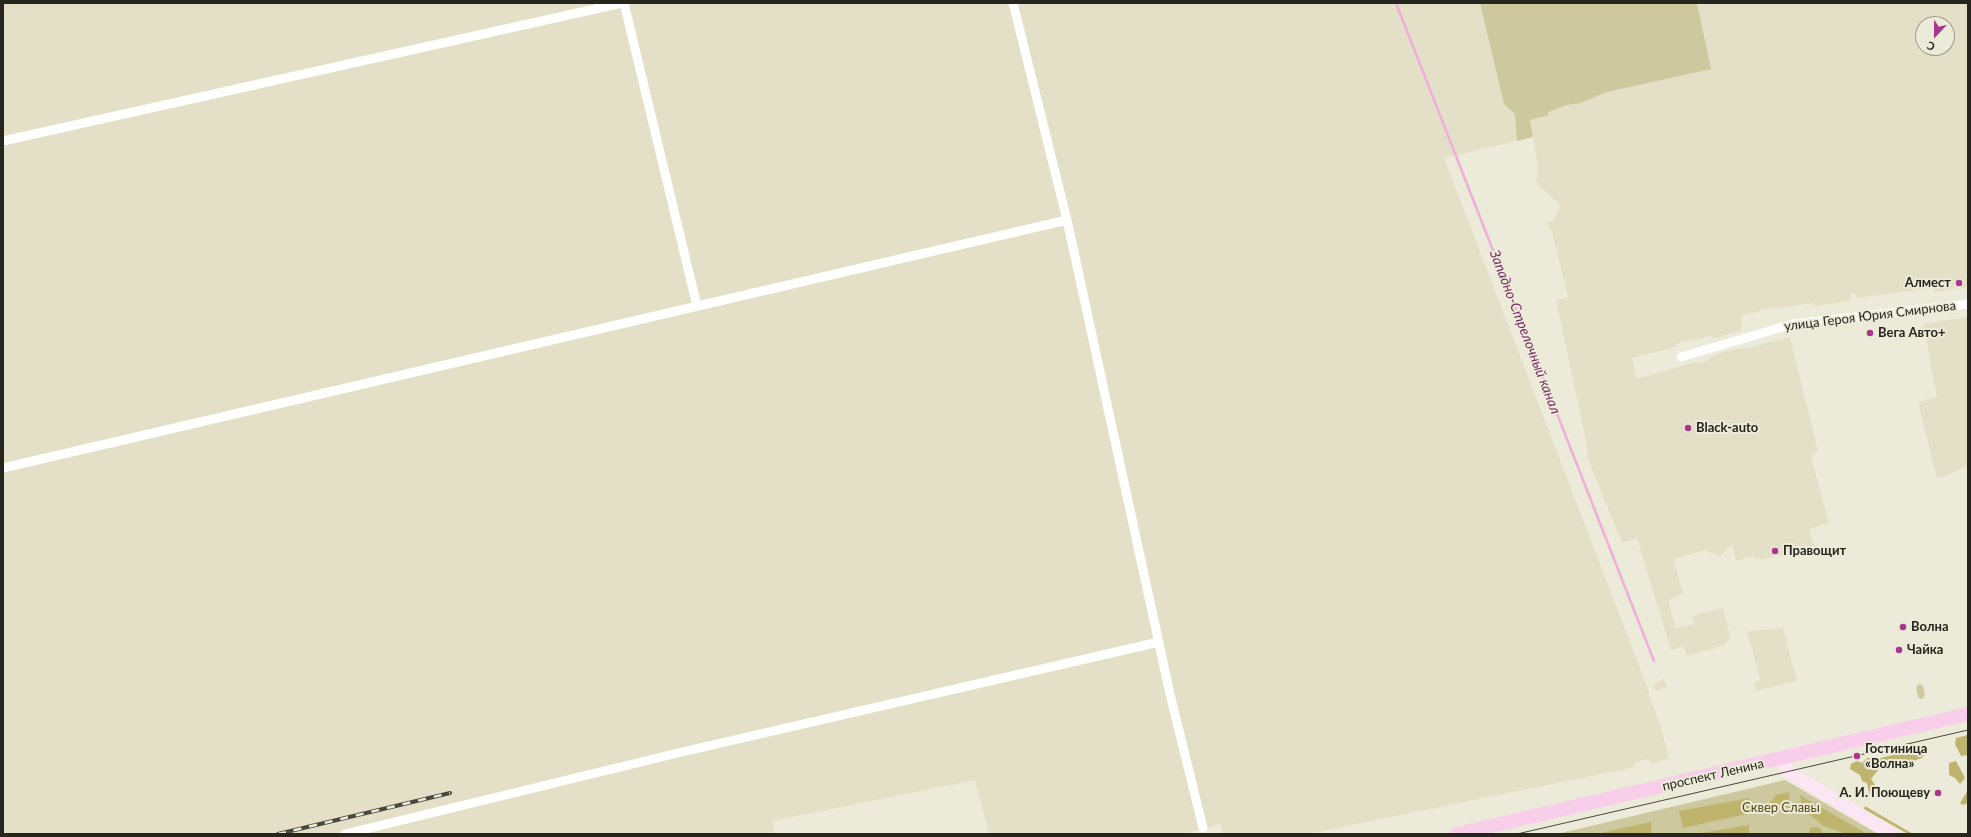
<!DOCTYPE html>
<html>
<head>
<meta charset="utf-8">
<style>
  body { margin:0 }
  #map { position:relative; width:1971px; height:837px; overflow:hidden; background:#ecead8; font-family:Lato,sans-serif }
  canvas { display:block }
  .frame { position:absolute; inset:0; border:4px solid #26251e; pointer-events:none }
  .north { position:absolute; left:1915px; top:16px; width:40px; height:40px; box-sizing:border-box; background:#ecead8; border:1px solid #9d9b8e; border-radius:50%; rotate:202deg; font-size:11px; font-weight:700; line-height:16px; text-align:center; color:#26251e }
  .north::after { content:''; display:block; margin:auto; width:14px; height:18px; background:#ab358d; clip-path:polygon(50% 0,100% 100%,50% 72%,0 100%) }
</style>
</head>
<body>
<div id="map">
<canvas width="1971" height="837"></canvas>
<div class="frame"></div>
<div class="north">С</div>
</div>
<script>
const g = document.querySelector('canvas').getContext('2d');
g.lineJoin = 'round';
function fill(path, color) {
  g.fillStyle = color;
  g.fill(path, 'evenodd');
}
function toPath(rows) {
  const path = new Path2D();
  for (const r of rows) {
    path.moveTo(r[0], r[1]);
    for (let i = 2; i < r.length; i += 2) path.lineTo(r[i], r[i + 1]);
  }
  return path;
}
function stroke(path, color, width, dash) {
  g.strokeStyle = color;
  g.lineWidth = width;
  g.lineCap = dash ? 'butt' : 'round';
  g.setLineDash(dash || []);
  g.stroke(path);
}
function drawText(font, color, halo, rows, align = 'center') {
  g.font = font + ' Lato,sans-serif';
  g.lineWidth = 4;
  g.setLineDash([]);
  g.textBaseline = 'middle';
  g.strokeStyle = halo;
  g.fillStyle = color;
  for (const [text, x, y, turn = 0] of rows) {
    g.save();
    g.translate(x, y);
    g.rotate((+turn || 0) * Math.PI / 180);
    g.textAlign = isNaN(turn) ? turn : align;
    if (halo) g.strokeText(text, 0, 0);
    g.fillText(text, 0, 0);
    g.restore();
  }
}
fill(toPath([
  [3,3,1968,3,1968,287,1934,292,1933,288,1856,298,1855,293,1850,294,1851,301,1814,306,1813,303,1768,309,1742,315,1741,331,1716,338,1710,336,1676,344,1676,347,1632,358,1637,379,1695,362,1703,363,1716,354,1737,349,1748,348,1790,337,1818,451,1811,457,1829,523,1809,529,1814,546,1765,559,1755,559,1754,556,1736,561,1732,545,1720,556,1705,550,1674,559,1683,594,1668,600,1676,628,1694,624,1692,616,1723,608,1730,636,1725,645,1687,656,1684,646,1671,650,1637,538,1622,543,1588,459,1587,445,1556,300,1568,297,1552,233,1547,222,1554,220,1560,205,1536,182,1538,166,1533,137,1444,158,1643,676,1661,728,1669,758,1652,764,1647,759,1634,763,1635,767,1308,834,1223,834,1220,824,1184,834,989,834,975,780,772,821,774,834,3,834],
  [1923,24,1947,24,1947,48,1923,48],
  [1968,317,1968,465,1945,476,1937,478,1918,402,1937,397,1923,324],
  [1783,628,1797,681,1756,691,1754,682,1760,680,1747,631],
  [1664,679,1667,687,1656,691,1653,685]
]), '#e4e0c7');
fill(toPath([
  [1480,3,1697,3,1711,69,1607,92,1580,103,1567,105,1548,112,1549,115,1530,120,1533,137,1517,141,1515,114,1504,104],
  [1919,684,1923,686,1925,695,1922,699,1918,697,1916,687],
  [1785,780,1878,834,1557,834]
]), '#cec89e');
fill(toPath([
  [1968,735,1968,755,1961,756,1955,744,1956,738],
  [1925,748,1928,750,1922,758,1910,762,1898,770,1879,769,1871,779,1877,788,1876,794,1870,796,1867,783,1862,781,1860,775,1850,769,1851,764,1857,761,1862,763,1867,758,1880,758],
  [1956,761,1965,778,1960,784,1955,778,1949,775,1949,763],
  [1968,790,1968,803,1963,805,1960,803],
  [1789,792,1790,809,1777,803,1772,810,1770,802,1776,795],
  [1800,795,1855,827,1867,834,1846,834,1824,826,1802,809],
  [1749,798,1751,805,1747,814,1683,828,1679,811],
  [1865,806,1913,834,1908,834,1864,809],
  [1651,822,1652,834,1596,834],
  [1749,825,1749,834,1695,834],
  [1811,827,1820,828,1823,834,1808,834]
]), '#bfb46d');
stroke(toPath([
  [1396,3,1654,661]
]), '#efafda', 2.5);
stroke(toPath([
  [624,3,697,306],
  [1013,3,1067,220,1170,694,1203,828],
  [3,141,622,3],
  [1681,357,1793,324,1968,304],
  [3,468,1067,220],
  [345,834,682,752,1159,642]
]), '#fff', 9);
stroke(toPath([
  [1781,758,1789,772,1794,775,1892,834]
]), '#fce6f4', 13);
stroke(toPath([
  [1457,834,1968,714]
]), '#f8ceea', 14);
stroke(toPath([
  [1517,834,1968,730]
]), '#49483f', 1);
const rail = toPath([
  [278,834,450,793]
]);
stroke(rail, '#49483f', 4);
stroke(rail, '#ecead8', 2.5, [8]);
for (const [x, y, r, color] of [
  [1959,283,4,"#ab358d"],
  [1870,333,4,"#ab358d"],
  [1688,428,4,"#ab358d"],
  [1775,551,4,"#ab358d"],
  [1903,627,4,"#ab358d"],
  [1899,650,4,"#ab358d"],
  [1857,756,4,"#ab358d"],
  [1938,793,4,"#ab358d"]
]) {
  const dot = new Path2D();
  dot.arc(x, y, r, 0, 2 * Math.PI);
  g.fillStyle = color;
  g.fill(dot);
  stroke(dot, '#ecead8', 1.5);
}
drawText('bold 13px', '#26251e', '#ecead8', [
  ["Алмест",1951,283,"right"],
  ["Вега Авто+",1878,333],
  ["Black-auto",1696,428],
  ["Правощит",1783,551],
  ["Волна",1911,627],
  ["Чайка",1907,650],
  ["Гостиница",1865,749],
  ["«Волна»",1865,764],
  ["А. И. Поющеву",1930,793,"right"]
], 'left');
drawText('13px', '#26251e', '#ecead8', [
  ["улица Героя Юрия Смирнова",1870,316,-7],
  ["проспект Ленина",1713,775,-13]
]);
drawText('13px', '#504810', '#ecead8', [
  ["Сквер Славы",1781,808]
]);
drawText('italic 14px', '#772d63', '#ecead8', [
  ["Западно-Стрелочный канал",1525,332,69]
]);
</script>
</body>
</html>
